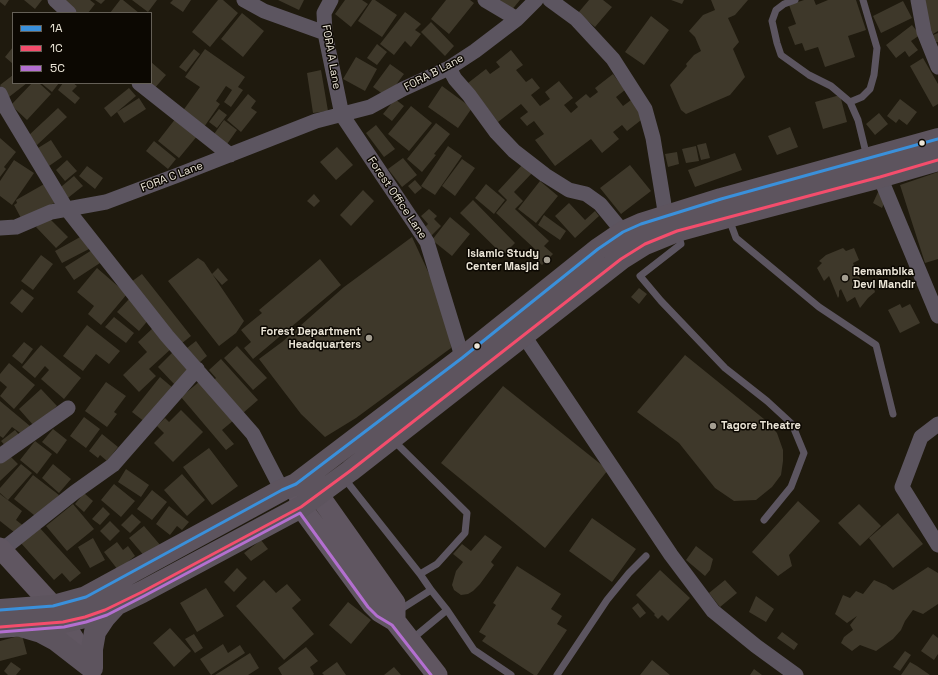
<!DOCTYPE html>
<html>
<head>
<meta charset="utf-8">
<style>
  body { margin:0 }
  #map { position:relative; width:938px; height:675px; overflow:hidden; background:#1f1a0e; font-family:"Space Grotesk",sans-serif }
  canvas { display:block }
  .legend { position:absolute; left:12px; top:12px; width:140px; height:72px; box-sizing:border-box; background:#0c0802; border:1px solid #656057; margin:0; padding:5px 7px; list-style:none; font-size:12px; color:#ebe5d7 }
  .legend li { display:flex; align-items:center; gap:8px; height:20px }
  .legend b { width:20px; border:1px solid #656057 }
</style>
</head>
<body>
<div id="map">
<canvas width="938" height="675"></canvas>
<ul class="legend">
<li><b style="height:5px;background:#3a90db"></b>1A</li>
<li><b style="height:5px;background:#f44d6c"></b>1C</li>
<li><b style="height:5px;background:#b36fd0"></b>5C</li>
</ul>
</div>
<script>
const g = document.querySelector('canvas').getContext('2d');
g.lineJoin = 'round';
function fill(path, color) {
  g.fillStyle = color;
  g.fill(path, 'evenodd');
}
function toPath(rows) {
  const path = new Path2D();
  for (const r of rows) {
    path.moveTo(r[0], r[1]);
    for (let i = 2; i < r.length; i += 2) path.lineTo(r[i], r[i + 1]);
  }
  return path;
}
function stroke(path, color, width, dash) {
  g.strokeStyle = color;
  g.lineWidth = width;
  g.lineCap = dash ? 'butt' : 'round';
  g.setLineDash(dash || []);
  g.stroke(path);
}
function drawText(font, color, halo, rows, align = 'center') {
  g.font = font + ' "Space Grotesk",sans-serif';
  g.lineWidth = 3;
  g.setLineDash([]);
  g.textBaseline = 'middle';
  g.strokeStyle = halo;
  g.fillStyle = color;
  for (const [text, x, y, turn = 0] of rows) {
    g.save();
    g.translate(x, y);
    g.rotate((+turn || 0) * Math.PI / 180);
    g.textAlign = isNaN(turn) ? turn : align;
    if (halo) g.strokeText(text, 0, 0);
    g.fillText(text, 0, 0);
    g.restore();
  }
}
fill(toPath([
  [0,0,9,0,5,6,0,2],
  [24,0,42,0,35,9],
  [61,0,90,0,95,4,88,13,77,13],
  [95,0,105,0,101,4],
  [120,0,123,0,139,13,110,13],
  [132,0,157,0,148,12],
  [173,0,191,0,183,12,170,3],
  [218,0,223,0,238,13,210,47,192,32],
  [278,0,304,0,299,10],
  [345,0,362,0,368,4,351,27,335,14],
  [372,0,375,0,397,15,382,37,358,21],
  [446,0,470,0,474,3,449,34,431,19],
  [496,0,520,0,510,12],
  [589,0,603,0,612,7,595,27,578,13],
  [671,0,684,0,682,4],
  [711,0,748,0,735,15,728,18,739,42,733,49,745,77,730,95,686,114,681,110,670,85,687,66,686,64,694,55,701,51,695,37,689,31,703,15,715,10],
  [804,0,814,0,816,5,828,0,856,0,866,30,848,36,855,57,825,67,818,47,805,51,802,43,795,45,788,27,796,24,789,5],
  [925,0,938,0,938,31,933,34,918,3],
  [903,1,912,18,881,33,873,16],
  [405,12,421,24,415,30,421,34,411,47,405,41,394,55,380,44],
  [242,13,264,31,243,57,221,39],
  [651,16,669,30,644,65,625,52],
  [431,22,454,46,445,56,421,32],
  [912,25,920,35,911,41,918,50,909,57,905,51,896,58,886,45],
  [938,33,938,42,936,42,933,35],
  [377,44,387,52,377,65,367,58],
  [13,47,13,64,5,57],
  [194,49,200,54,186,72,179,67],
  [205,49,245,77,238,87,243,90,231,107,224,102,232,90,226,86,216,101,220,104,204,127,182,112,200,87,185,77],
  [511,50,523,65,516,70,526,82,532,78,540,88,531,95,540,106,550,99,545,92,559,81,573,98,564,105,571,113,578,107,575,103,586,94,590,98,598,92,595,88,613,74,625,90,616,97,623,106,631,100,645,117,627,131,622,125,613,132,619,139,602,153,591,139,555,166,535,140,544,134,534,121,527,126,520,118,528,112,521,104,498,122,468,83,486,69,490,74,500,67,496,62],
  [356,57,377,69,365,91,343,79],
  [923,58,938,84,938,104,933,107,910,66],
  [151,62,166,75,154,89,151,83],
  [390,64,404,74,387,97,373,87],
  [321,70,328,111,313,113,307,73],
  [13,75,13,83,27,83,9,97,0,85],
  [32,83,39,83,51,94,27,120,11,105],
  [41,83,59,83,52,92],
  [63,83,73,83,77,86,72,91,80,98,75,104,58,90],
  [442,86,472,108,458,128,428,107],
  [129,88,136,96,111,117,104,108],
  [248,94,256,101,251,108,257,112,241,132,227,120],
  [840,95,847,122,823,129,815,102],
  [139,98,146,109,124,123,117,112],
  [395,99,404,106,392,121,383,114],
  [900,99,917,112,907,125,899,119,896,123,887,116],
  [411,106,432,123,409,151,388,134],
  [58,108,67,117,37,145,28,136],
  [219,109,227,115,217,128,209,122],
  [879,113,888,124,875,135,866,124],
  [176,118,198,135,179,158,158,141],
  [224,120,237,130,225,147,212,137],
  [436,123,450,134,434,154,436,155,422,172,407,159],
  [376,125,395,149,384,157,366,133],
  [790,127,798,147,777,155,768,136],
  [0,138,16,152,4,167,6,169,0,177],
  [51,140,62,157,49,166,38,148],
  [154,141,176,159,168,169,146,151],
  [706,143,710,158,701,160,697,145],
  [448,146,462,156,435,195,421,186],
  [696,146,699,161,686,163,682,149],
  [337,147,353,165,336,180,320,162],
  [677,152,679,164,668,167,665,154],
  [735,153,742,170,695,187,688,170],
  [403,158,417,175,402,187,388,169],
  [462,159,475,168,455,196,442,186],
  [14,160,34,173,12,205,0,196,0,181],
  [67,160,77,171,65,181,56,170],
  [524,163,533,172,514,192,523,201,515,209,549,241,544,246,553,254,542,265,532,256,537,251,496,213,507,200,498,191],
  [630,165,651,191,621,214,600,188],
  [87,166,103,178,95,189,79,176],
  [938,172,938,259,925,263,900,185],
  [74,176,83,186,64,201,56,191],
  [415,180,422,188,415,194,408,186],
  [540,181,558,196,536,223,518,209],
  [46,183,56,202,22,220,14,205,17,203,16,200],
  [486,184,505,200,494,214,475,198],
  [363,190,374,201,351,226,340,215],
  [878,192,887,197,882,208,873,203],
  [314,194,320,201,314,207,307,201],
  [473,200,515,243,503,255,460,213],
  [569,203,585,220,595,211,599,216,575,238,555,216],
  [429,209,437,216,434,219,441,226,428,239,421,231,428,224,421,216],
  [544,215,566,231,560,240,538,225],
  [47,216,68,237,56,248,36,227],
  [450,217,470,234,452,256,432,240],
  [82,236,89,249,62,263,55,251],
  [412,237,432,280,450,334,451,348,356,418,325,437,301,414,259,359,282,342,344,287],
  [843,248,846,251,854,248,859,260,853,263,864,288,872,283,875,292,868,298,860,308,855,297,847,302,841,289,839,291,839,296,838,298,829,276,824,281,817,268,822,263,819,261,826,255],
  [92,250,100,263,74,280,65,267],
  [41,255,53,264,33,290,21,281],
  [198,258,204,262,244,321,236,333,219,346,168,281],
  [320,259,341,285,253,359,244,348,251,342,241,330,262,313,259,310],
  [97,268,127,294,101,325,88,314,94,306,77,292],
  [218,268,228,280,222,285,212,274],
  [142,274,191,336,181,344,131,282],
  [639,288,647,294,639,304,631,297],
  [22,289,34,298,22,313,10,303],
  [129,299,150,318,139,331,117,312],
  [900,304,902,308,910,304,920,323,900,333,888,310],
  [114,317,134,333,126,343,105,327],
  [87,325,120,351,109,364,96,354,83,371,63,356],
  [153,328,172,348,149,369,156,376,139,392,123,375,147,352,138,342],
  [196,341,207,356,199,363,187,348],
  [24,342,33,349,22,364,12,356],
  [41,345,81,378,64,399,41,379,49,370,45,366,35,378,22,367],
  [237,346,267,378,253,390,224,358],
  [174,351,191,369,175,385,158,367],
  [685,355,764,419,777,433,783,450,783,461,781,475,772,487,756,500,734,501,715,488,679,443,637,412],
  [221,359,258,400,243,413,214,380,216,378,209,370],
  [9,363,35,385,14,409,0,396,7,387,0,381,0,374],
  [160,377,173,388,145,422,132,412],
  [200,381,234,420,222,430,234,444,226,450,181,397],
  [106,382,126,396,114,412,117,414,107,427,85,411],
  [503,386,608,470,545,548,441,463],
  [41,389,57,406,34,426,19,409],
  [0,401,30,426,23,435,12,427,3,438,0,436],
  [181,410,203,432,173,462,154,443,164,433,157,426,165,418,169,422],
  [84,417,100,429,86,448,70,436],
  [53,429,67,440,57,454,42,442],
  [15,430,21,437,7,448,1,441],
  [102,434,118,447,107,461,100,455,98,458,89,451],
  [35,441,52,454,37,474,20,460],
  [209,448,238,486,212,505,183,467],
  [9,455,18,464,0,481,0,463],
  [21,464,32,473,8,500,0,493,0,488],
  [53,464,71,479,59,493,42,478],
  [126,469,149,485,141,497,118,482],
  [182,474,205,500,187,516,164,490],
  [33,475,59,495,39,519,14,499],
  [114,484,135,501,121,517,101,500],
  [152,490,167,502,152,520,137,509],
  [84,493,93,501,84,512,75,504],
  [0,494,22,511,16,520,25,527,19,536,0,521],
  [798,501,820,521,789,555,792,566,778,576,752,552],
  [73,504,94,529,67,551,46,526],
  [859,504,881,526,860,546,838,523],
  [169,506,189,522,182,530,177,526,170,535,156,524],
  [103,507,110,514,100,525,92,519],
  [898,513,923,544,893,568,869,538],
  [132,514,141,522,130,533,121,525],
  [592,518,636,549,612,582,569,551],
  [110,521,120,531,110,541,100,531],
  [38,526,81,573,70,582,62,573,54,580,20,542],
  [144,526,161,546,146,558,129,538],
  [485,535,502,547,491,562,494,565,480,584,473,591,468,594,461,595,454,590,452,585,456,571,463,562,453,554,462,544,471,551],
  [93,538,105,560,90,568,78,547],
  [261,540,268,549,251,561,244,553],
  [117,542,123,550,128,546,135,556,118,570,104,552],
  [696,546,713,559,710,570,705,576,686,560],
  [517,566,561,594,551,609,562,616,557,624,567,630,537,675,534,675,482,641,486,636,479,632,496,605,493,603],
  [928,567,938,573,938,604,923,614,913,610,905,621,901,630,893,639,876,651,860,645,852,651,841,643,844,637,853,630,850,625,857,616,847,623,835,614,843,595,850,598,856,591,863,594,874,580,886,585,893,590],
  [237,568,247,578,234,592,224,582],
  [660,570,690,598,668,621,662,615,658,619,654,615,655,614,636,595],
  [264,580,276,593,287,584,301,600,292,608,314,634,284,660,236,606],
  [725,580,737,593,720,607,709,593],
  [206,588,224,616,197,632,180,603],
  [756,596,774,609,766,622,749,612],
  [348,602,371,620,351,644,329,625],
  [638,603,646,613,640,618,632,608],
  [170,628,191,651,174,667,153,643],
  [782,632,798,644,794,650,777,638],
  [194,634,203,648,195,653,185,639],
  [933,634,938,638,938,654,934,660,921,651],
  [22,635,27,654,0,661,0,641],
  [223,644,228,653,240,645,245,653,211,675,200,659],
  [306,647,318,661,310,667,314,674,313,675,282,675,278,668],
  [905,651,911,655,900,671,893,667],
  [250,653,259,668,248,675,215,675],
  [652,660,670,675,640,675],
  [11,662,21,669,16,675,8,675,4,671],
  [337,662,346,675,324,675,322,673],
  [910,662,917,666,930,675,901,675],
  [394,667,401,675,384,675],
  [754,669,762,675,750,675]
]), '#3e382a');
stroke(toPath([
  [795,0,784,4,776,10,772,21,777,43,781,55,809,75,831,86,850,102,858,120,867,157],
  [850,102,862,97,870,89,874,75,877,48,863,0],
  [729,219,736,238,819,307,876,345,893,414],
  [678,233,681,244,640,276,661,301,725,368,767,401,792,424,804,453,791,487,764,520],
  [393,440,467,513,465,533,437,564,420,574],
  [344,478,420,574,431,590],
  [398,611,431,590,447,610,474,650,511,675],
  [412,639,447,610],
  [557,675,607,600,629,573,646,556]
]), '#5c5560', 7);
stroke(toPath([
  [55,0,69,13],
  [244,0,264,11,325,33],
  [331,0,324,13,325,33,342,115,427,242,465,366],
  [485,0,517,19],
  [550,0,576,19,613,59,645,109,653,138,666,217],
  [918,0,924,32,938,67],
  [449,68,455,79,469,95,496,132,514,151,545,175,569,190,586,194,600,204,623,232],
  [139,83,230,155],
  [0,94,7,110,66,208,167,336,253,434,282,490],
  [880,177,938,316],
  [0,228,16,227,51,212,106,202,178,175,316,121,370,107,403,89,449,68,475,51,517,19,536,0],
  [524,336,671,555,713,611,756,646,796,675],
  [938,424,921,437,902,487,938,545],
  [0,456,68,408],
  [2,550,75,492,113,465,197,369]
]), '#5c5560', 15);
stroke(toPath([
  [304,487,318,494,395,603,395,621],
  [298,489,301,507,372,604,380,612,395,621,437,675],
  [0,548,53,606,91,666]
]), '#605661', 21);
stroke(toPath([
  [0,610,53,606,86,597,282,490,296,484,462,358,598,249,623,232,641,224,721,199,938,139],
  [0,627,63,622,85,617,105,610,142,592,301,507,350,471,621,259,645,244,677,231,728,217,880,177,938,160],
  [24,627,41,632,56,640,92,668],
  [92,668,92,649,95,632,105,617,115,606]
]), '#5d545e', 22);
stroke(toPath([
  [0,610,53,606,86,597,282,490,296,484,462,358,598,249,623,232,641,224,721,199,938,139]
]), '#3a90db', 3);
stroke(toPath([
  [0,627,63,622,85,617,105,610,142,592,301,507,350,471,621,259,645,244,677,231,880,177,938,160]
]), '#f44d6c', 3);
stroke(toPath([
  [0,632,64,627,86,622,107,615,144,596,300,513,368,607,377,616,392,625,431,675]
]), '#b36fd0', 3);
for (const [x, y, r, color] of [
  [922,143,3.5,"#ebe5d7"],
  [547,260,4,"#a49e91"],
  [845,278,4,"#a49e91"],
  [369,338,4,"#a49e91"],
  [477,346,3.5,"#ebe5d7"],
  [713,426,4,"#a49e91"]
]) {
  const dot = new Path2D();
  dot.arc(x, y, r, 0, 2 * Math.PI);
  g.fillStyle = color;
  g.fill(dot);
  stroke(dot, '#0c0802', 1.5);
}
drawText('11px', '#ebe5d7', '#0c0802', [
  ["FORA A Lane",331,57,80],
  ["FORA B Lane",434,73,-28],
  ["FORA C Lane",172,177,-21],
  ["Forest Office Lane",397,198,56]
]);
drawText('bold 11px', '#ebe5d7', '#0c0802', [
  ["Islamic Study",539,254],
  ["Center Masjid",539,267],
  ["Remambika",853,272,"left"],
  ["Devi Mandir",853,285,"left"],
  ["Forest Department",361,332],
  ["Headquarters",361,345],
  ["Tagore Theatre",721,426,"left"]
], 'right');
</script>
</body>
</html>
